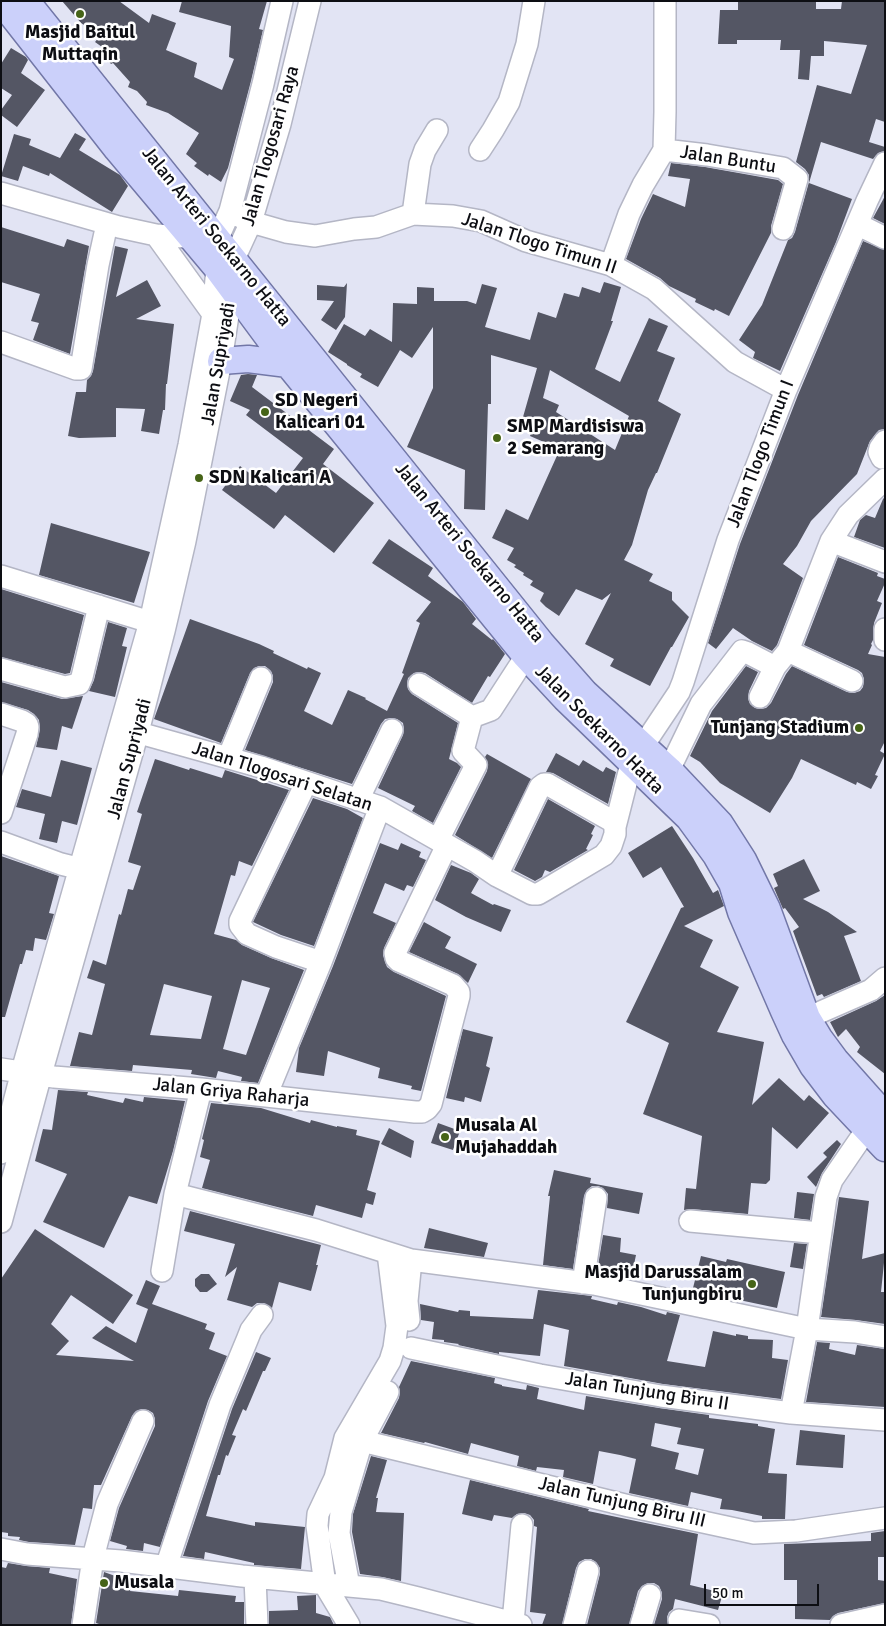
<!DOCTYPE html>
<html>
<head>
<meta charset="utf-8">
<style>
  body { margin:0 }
  #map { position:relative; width:886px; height:1626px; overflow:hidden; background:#e2e4f4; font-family:Signika,sans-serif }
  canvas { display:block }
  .frame { position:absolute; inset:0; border:2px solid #0d0e13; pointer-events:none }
  .scale { position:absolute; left:704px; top:1584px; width:115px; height:22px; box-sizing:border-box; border:2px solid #0d0e13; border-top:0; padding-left:6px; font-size:15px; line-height:18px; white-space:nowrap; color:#0d0e13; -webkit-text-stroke:4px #fff; paint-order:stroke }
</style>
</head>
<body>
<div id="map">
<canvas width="886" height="1626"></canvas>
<div class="frame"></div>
<div class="scale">50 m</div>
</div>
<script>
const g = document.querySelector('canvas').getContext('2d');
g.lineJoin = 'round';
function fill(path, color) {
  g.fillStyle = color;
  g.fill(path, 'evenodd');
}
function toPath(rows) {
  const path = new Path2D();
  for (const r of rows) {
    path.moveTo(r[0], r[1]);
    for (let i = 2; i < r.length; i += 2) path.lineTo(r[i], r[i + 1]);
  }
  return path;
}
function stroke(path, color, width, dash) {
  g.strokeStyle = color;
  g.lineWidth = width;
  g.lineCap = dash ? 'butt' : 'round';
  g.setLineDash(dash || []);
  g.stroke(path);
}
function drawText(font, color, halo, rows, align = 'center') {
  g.font = font + ' Signika,sans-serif';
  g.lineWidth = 5;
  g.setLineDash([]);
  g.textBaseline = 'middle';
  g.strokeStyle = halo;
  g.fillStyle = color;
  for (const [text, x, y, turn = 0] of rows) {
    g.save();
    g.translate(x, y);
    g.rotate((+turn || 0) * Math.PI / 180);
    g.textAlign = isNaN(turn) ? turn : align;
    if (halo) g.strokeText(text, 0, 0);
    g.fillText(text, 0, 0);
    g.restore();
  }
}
fill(toPath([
  [62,1,119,1,149,23,152,14,176,23,166,50,197,63,194,77,222,90,234,59,229,57,231,26,179,12,182,1,267,1,259,29,263,30,251,81,228,168,221,182,209,174,208,176,194,166,197,163,186,154,199,133,168,113,146,105,147,102,137,91,128,87,130,82,113,63,111,64,99,49,102,47,95,42,100,36,81,23],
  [738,1,816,1,816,9,841,9,842,1,885,1,885,122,876,119,869,142,885,147,885,151,878,153,873,159,821,142,809,183,852,199,836,242,780,371,753,358,755,352,739,340,762,305,788,240,792,238,795,232,809,182,809,175,805,169,796,162,817,85,851,94,867,45,824,41,824,56,811,56,809,80,798,79,800,50,780,50,781,40,737,40,737,44,718,44,720,10,738,10],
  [11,48,26,57,28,60,21,73,45,90,17,127,1,115,1,110,12,95,1,88,1,64],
  [75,133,86,139,79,150,120,175,128,186,112,212,50,173,49,176,23,166,18,181,1,176,14,134,31,139,29,145,60,158],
  [671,163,705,167,778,180,783,184,771,226,771,233,729,316,715,309,714,311,695,302,696,299,669,286,660,278,626,259,641,219,653,194,685,207,690,179,668,176],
  [885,196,885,224,873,218],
  [1,227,64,247,67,239,89,246,70,354,33,340,39,323,31,321,40,294,1,282],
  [863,241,885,250,885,429,879,430,870,441,857,474,811,521,797,546,783,564,803,578,777,645,772,651,752,641,733,628,716,649,708,643,740,544,798,395],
  [115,246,128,249,116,297,147,280,161,306,136,319,174,324,167,384,166,384,165,410,163,410,159,434,141,431,145,409,116,408,116,437,79,438,68,436,76,392,86,392,87,380,91,376,93,371],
  [604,282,621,287,611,321,613,321,595,369,620,382,649,318,668,326,657,351,675,358,658,401,681,414,657,473,656,473,648,490,632,545,624,560,653,574,649,581,672,592,672,600,689,617,672,647,671,647,650,686,610,666,614,659,585,644,611,593,602,600,576,589,559,616,546,607,540,601,544,593,530,585,533,581,523,575,524,573,514,567,516,565,507,560,514,548,492,538,506,509,528,520,560,449,530,436,536,420,523,417,537,368,491,355,491,404,488,404,485,510,464,509,465,470,407,447,433,388,433,327,412,358,400,350,378,387,360,377,362,374,347,365,347,364,328,352,344,324,365,336,370,329,392,342,393,303,417,304,417,287,434,288,434,301,467,301,476,304,482,284,497,288,485,327,530,340,538,312,556,318,564,293,579,297,582,287,600,293],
  [550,370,629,416,615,450,556,412,559,405,543,398],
  [347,283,345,317,336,330,321,320,334,301,317,300,317,285,344,287],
  [248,374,257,375,252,387,334,449,323,464,374,503,334,553,285,515,274,529,222,490,240,466,276,493,303,458,246,415,250,410,230,401,241,375],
  [885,497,885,548,854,537,860,520,866,515,875,518,883,499],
  [51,523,150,552,134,603,39,575],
  [389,539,433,568,428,576,463,602,476,619,472,624,492,640,493,639,505,654,490,677,488,676,472,703,425,673,419,672,414,673,408,678,407,684,408,689,412,694,458,723,449,759,457,763,461,767,433,823,412,811,415,806,378,788,403,735,404,729,403,723,397,719,391,718,385,719,381,724,352,784,245,750,273,682,273,676,271,671,265,666,259,666,254,668,250,673,221,743,154,719,190,619,259,644,274,651,273,653,307,669,308,667,321,673,304,711,332,725,348,690,366,698,365,699,387,711,404,674,402,673,420,623,416,621,431,602,372,563],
  [838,557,878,573,877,576,885,579,885,583,877,601,882,603,874,623,873,640,871,644,872,645,868,654,885,657,885,741,880,751,885,754,875,775,878,776,871,789,857,782,856,785,801,759,792,778,770,813,720,783,700,762,690,756,712,711,746,666,758,672,749,691,748,698,750,704,755,708,760,709,766,708,771,703,786,674,792,666,847,692,854,693,860,691,863,687,864,679,862,673,858,670,804,645],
  [1,589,84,615,70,673,65,674,1,657],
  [108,622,127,628,122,646,127,647,115,697,89,691,94,680],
  [1,682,62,699,83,696,72,729,62,726,57,750,36,747,40,729,39,720,34,714,28,710,1,702],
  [556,753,579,766,583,760,603,772,606,767,616,772,608,804,553,773,546,772],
  [487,754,531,779,492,858,455,835,487,771,488,764,485,757],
  [155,759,189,770,190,768,222,778,225,770,289,790,252,866,239,861,235,876,231,875,214,934,236,940,242,945,271,958,304,970,258,1083,241,1081,242,1077,218,1071,216,1078,191,1074,192,1070,133,1065,132,1071,70,1066,79,1032,92,1035,105,984,87,978,93,960,106,965,119,914,121,915,128,889,133,890,141,866,128,862,142,814,137,812],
  [242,980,270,988,246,1055,223,1049],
  [164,984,212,996,201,1039,150,1035],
  [61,760,92,768,77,825,62,821,57,843,39,839,45,814,16,807,22,789,51,797],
  [313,798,347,809,363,818,314,946,281,935,253,922],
  [548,799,595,826,591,834,593,835,586,849,588,850,550,872,545,870,542,877,535,881,514,870],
  [672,826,693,858,713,893,718,890,724,906,684,926,713,940,700,967,739,987,717,1032,764,1042,752,1105,779,1078,804,1101,809,1095,829,1113,797,1149,772,1127,770,1180,766,1184,751,1183,748,1214,691,1209,684,1210,686,1188,696,1189,702,1136,643,1114,669,1043,626,1022,681,908,684,907,661,867,643,878,628,853],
  [380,843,398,850,401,843,421,852,419,857,426,860,413,887,407,885,404,891,385,883,373,913,396,923,384,948,383,955,387,967,394,972,446,996,421,1091,411,1089,412,1086,378,1078,380,1068,328,1051,324,1076,296,1072,299,1048,333,966],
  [1,856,59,876,49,913,54,914,46,940,35,938,33,951,26,950,22,964,20,964,5,1017,1,1017],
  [804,859,820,891,803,899,828,912,857,932,844,936,861,981,824,997,822,994,817,996,793,931,799,927,785,908,783,909,774,888,778,886,773,874],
  [451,865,471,873,479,879,471,893,493,905,494,904,511,910,501,932,466,917,435,900],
  [424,922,451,937,445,948,477,964,468,983,458,974,409,952],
  [885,995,885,1074,857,1052,860,1047,846,1029,838,1037,830,1022,876,1001],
  [463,1029,493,1037,486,1066,490,1068,481,1102,465,1097,464,1102,446,1098],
  [58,1090,88,1092,87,1095,123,1103,125,1098,143,1102,144,1097,185,1101,173,1151,157,1204,129,1196,104,1248,43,1222,67,1174,35,1161,43,1129,52,1130],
  [211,1103,261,1108,310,1123,311,1120,337,1127,337,1126,357,1130,356,1135,380,1141,367,1190,376,1193,373,1205,366,1203,362,1218,316,1205,313,1216,202,1188,210,1160,200,1157,204,1140,202,1139],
  [438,1123,460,1131,453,1150,431,1143],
  [389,1128,414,1141,411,1158,381,1144],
  [837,1140,841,1144,822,1173,816,1187,807,1177,827,1157,823,1153],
  [554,1170,591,1178,590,1183,643,1193,639,1214,607,1208,608,1194,603,1188,598,1186,592,1186,587,1190,584,1196,573,1269,543,1265,550,1196,548,1196],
  [797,1192,814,1194,810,1220,794,1218],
  [839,1197,869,1201,862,1259,885,1253,881,1292,885,1292,885,1324,856,1320,821,1317],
  [190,1211,321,1245,316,1265,318,1265,311,1291,279,1282,272,1308,264,1303,257,1303,252,1307,227,1300,237,1267,225,1277,235,1244,184,1231],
  [429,1228,488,1243,484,1257,424,1248],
  [35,1229,133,1295,113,1324,71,1295,51,1324,69,1341,56,1355,134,1361,92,1338,106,1326,136,1343,148,1309,136,1304,146,1280,160,1286,152,1304,207,1324,205,1329,215,1333,209,1349,227,1356,208,1401,160,1547,144,1543,143,1551,126,1549,127,1546,110,1541,119,1508,155,1426,155,1419,153,1413,148,1410,142,1409,136,1411,132,1416,101,1485,94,1485,92,1509,83,1508,75,1545,29,1542,19,1540,20,1537,8,1536,8,1533,1,1532,1,1279],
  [603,1235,621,1238,620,1252,636,1255,631,1279,597,1272],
  [794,1243,807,1244,803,1269,790,1267],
  [701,1256,726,1262,727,1259,785,1272,777,1308,711,1294,711,1296,692,1292],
  [201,1274,209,1274,217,1284,207,1292,200,1292,195,1286,195,1279],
  [538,1290,592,1296,591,1299,617,1305,618,1302,641,1307,666,1315,667,1312,680,1315,667,1361,705,1367,713,1331,736,1336,736,1334,748,1336,748,1339,773,1340,772,1358,788,1360,781,1399,663,1384,564,1366,569,1330,544,1324,540,1356,499,1352,499,1354,458,1345,459,1344,444,1342,444,1340,432,1339,434,1322,421,1320,420,1304,458,1312,459,1310,470,1311,470,1316,533,1319],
  [817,1342,830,1343,829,1349,855,1355,857,1345,885,1349,885,1407,806,1402],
  [256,1352,271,1358,265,1371,263,1371,246,1411,243,1409,232,1435,236,1436,228,1456,226,1455,220,1475,218,1475,206,1516,255,1526,255,1522,305,1527,301,1569,254,1565,254,1563,205,1552,204,1559,183,1556,232,1409],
  [411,1361,495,1378,494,1383,502,1385,502,1386,526,1390,527,1385,539,1388,537,1399,584,1410,586,1396,659,1408,709,1415,709,1418,758,1424,758,1426,775,1429,768,1473,787,1474,785,1519,762,1519,762,1516,732,1510,720,1509,722,1499,691,1492,688,1506,629,1493,636,1459,620,1455,599,1451,593,1484,563,1477,564,1470,537,1467,536,1471,517,1466,519,1456,471,1443,468,1454,425,1442,424,1443,381,1433,399,1398,400,1392,399,1387],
  [655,1423,681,1428,677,1444,704,1449,698,1475,675,1469,679,1453,651,1446],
  [800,1430,845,1435,843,1468,796,1465],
  [371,1456,387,1460,376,1498,378,1498,376,1512,404,1513,401,1581,382,1577,360,1574,352,1532,353,1514],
  [470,1480,589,1509,588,1511,698,1534,690,1585,723,1593,718,1610,675,1599,673,1609,669,1612,667,1617,668,1625,654,1625,662,1599,662,1593,659,1586,654,1583,648,1583,642,1586,638,1591,629,1625,587,1625,600,1574,600,1568,596,1562,591,1559,585,1559,579,1562,576,1568,562,1625,542,1625,546,1614,530,1612,537,1527,534,1526,534,1520,530,1515,524,1513,517,1514,512,1518,494,1515,492,1521,462,1514],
  [885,1531,885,1557,878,1557,878,1580,885,1581,885,1603,838,1613,833,1616,830,1620,795,1619,795,1605,797,1605,797,1580,784,1580,784,1544,871,1541,871,1533],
  [8,1563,26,1566,50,1568,49,1573,77,1579,71,1625,1,1625,1,1567,6,1568],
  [104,1572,118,1577,116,1584,131,1586,130,1591,178,1596,179,1590,236,1596,235,1602,244,1602,244,1625,102,1625,96,1623],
  [316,1595,316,1613,330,1617,334,1625,269,1625,269,1611,298,1610,297,1596]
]), '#545664');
const minor = toPath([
  [480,150,493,130,509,102,527,44,534,1],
  [664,150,707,155,783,168,797,179,783,229],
  [1,193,119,227,156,235,200,238],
  [413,214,420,164,425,150,437,130],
  [239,216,251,222,286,232,315,236,354,229,376,227,413,214,453,216,481,221,526,241,611,265,654,289,735,362,786,390],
  [857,224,885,238],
  [156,235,213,314],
  [611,265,629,214,643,185,664,150,665,112,665,1],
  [1,342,76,369,81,369,98,265,107,224],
  [882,458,879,452,880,448,885,441],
  [831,541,885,562],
  [1,576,150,622],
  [885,629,885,640],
  [788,651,852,681],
  [1,669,65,687,79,684,82,677,99,606],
  [419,684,472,717],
  [760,697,775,667],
  [1,714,22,721,27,724,28,727,27,734,1,813],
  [125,729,261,767,380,807,475,861,497,876,532,894,538,894,545,890,604,855,611,846,615,834,615,827,612,821,547,784,544,784,540,787,497,876],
  [228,758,261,678],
  [669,770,701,704,742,651,748,653,775,667,788,651,831,541,848,515,885,479],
  [306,783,240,921,240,925,247,934,276,947,321,962],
  [358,800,392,730],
  [615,827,631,764,679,692,683,682,728,540,786,390,867,201,885,163],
  [438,840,476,765,463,751,472,717,491,710,526,656],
  [1,842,61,864,81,869],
  [807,1018,871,990,885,978],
  [1,1069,54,1077,201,1089,415,1112,422,1112,427,1109,431,1104,459,996,459,992,453,985,399,961,396,958,395,953,447,845],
  [266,1096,321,962,380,807],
  [1,1153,22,1071,150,622,189,445,213,314,217,268,217,240,230,211,263,84,282,1],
  [175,1194,316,1230,411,1260,594,1284,807,1329,855,1332,885,1337],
  [690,1221,820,1233],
  [1,1222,41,1074,138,732,164,631,185,541,221,361,232,289,234,259,251,222,280,124,310,1],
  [162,1271,175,1194,201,1089],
  [583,1283,596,1198],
  [409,1320,407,1301,411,1260],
  [411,1348,540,1375,661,1396,791,1413,885,1420],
  [791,1413,807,1329,826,1197,832,1180,867,1129],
  [362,1441,629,1506,754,1533,796,1531,885,1518],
  [1,1549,27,1554,121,1561,242,1576,381,1589,418,1598,521,1625],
  [166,1567,220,1405,247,1340,251,1330,262,1315],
  [255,1578,257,1625],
  [349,1586,339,1533,341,1512,362,1441,388,1392],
  [679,1620,709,1625],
  [513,1622,522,1525],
  [83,1625,93,1558,107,1504,143,1421],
  [349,1625,325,1585,317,1526,318,1514,335,1478,345,1438,390,1361,394,1348,397,1326,388,1253],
  [574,1625,588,1571],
  [641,1625,650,1595],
  [841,1625,885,1615]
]);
const major = toPath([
  [1,1,117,149,217,268,288,364,526,656,565,698,689,818,716,855,732,883,741,912,784,1011,795,1035,813,1066,835,1095,885,1148],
  [26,1,541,643,585,693,669,770,720,824,743,860,767,909,807,1018,819,1038,836,1061,885,1116],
  [221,361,248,359,288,364]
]);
stroke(minor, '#b4b6c5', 24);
stroke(major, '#7277a7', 29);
stroke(minor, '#fff', 21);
stroke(major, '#cbd0fa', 26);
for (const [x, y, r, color] of [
  [80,14,5,"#466417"],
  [265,412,5,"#466417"],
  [497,438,5,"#466417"],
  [199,478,5,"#466417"],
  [859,728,5,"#466417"],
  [445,1137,5,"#466417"],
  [752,1284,5,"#466417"],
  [104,1583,5,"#466417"]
]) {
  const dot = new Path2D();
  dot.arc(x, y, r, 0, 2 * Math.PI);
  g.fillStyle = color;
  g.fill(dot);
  stroke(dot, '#fff', 2);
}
drawText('bold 19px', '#0d0e13', '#fff', [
  ["Masjid Baitul",80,33,"center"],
  ["Muttaqin",80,55,"center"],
  ["SD Negeri",275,401],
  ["Kalicari 01",275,423],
  ["SMP Mardisiswa",507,427],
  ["2 Semarang",507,449],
  ["SDN Kalicari A",209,478],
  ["Tunjang Stadium",849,728,"right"],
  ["Musala Al",455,1126],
  ["Mujahaddah",455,1148],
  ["Masjid Darussalam",742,1273,"right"],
  ["Tunjungbiru",742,1295,"right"],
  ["Musala",114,1583]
], 'left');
drawText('19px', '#0d0e13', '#fff', [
  ["Jalan Tlogosari Raya",271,146,-74],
  ["Jalan Buntu",728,160,9],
  ["Jalan Arteri Soekarno Hatta",216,237,51],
  ["Jalan Tlogo Timun II",539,244,18],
  ["Jalan Supriyadi",219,364,-80],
  ["Jalan Tlogo Timun I",761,454,-69],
  ["Jalan Arteri Soekarno Hatta",469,553,51],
  ["Jalan Soekarno Hatta",599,730,45],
  ["Jalan Supriyadi",130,759,-75],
  ["Jalan Tlogosari Selatan",282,777,18],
  ["Jalan Griya Raharja",231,1093,6],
  ["Jalan Tunjung Biru II",647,1392,9],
  ["Jalan Tunjung Biru III",622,1503,13]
]);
</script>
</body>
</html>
